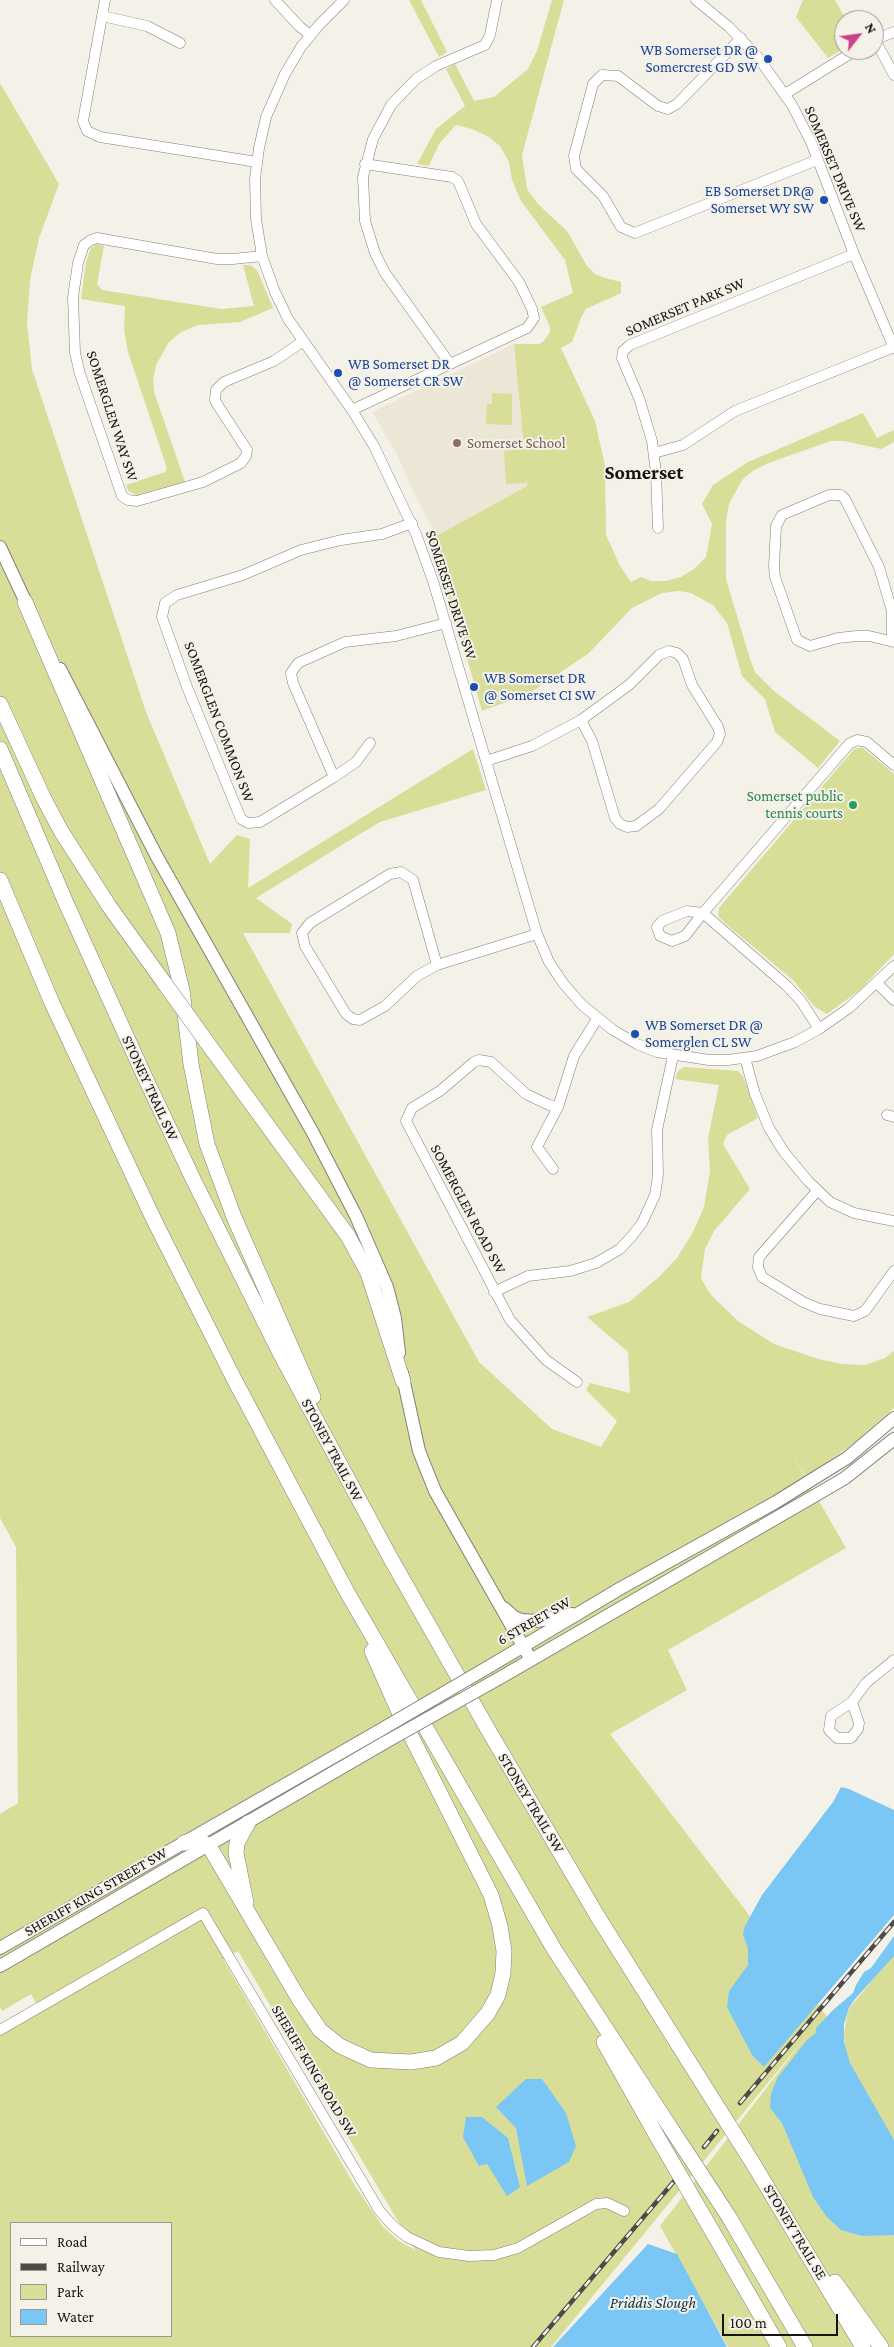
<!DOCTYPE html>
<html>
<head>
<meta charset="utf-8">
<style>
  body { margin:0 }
  #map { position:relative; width:894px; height:2347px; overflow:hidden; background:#f4f1e9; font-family:"Crimson Pro",serif }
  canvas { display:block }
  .legend { position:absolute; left:10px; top:2222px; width:162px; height:115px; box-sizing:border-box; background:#f4f1e9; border:1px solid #9b9993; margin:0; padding:6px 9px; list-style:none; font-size:15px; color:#151411 }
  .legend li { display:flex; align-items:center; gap:10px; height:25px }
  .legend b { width:25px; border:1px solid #9b9993 }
  .north { position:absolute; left:834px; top:10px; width:50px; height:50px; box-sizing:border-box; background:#f4f1e9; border:1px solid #9b9993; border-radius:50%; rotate:60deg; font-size:14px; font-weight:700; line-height:20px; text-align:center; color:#151411 }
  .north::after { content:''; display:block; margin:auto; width:18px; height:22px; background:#c94485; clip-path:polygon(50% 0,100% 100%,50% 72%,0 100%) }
  .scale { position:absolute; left:722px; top:2314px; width:116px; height:22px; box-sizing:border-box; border:2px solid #151411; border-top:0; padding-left:6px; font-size:15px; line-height:18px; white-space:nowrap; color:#151411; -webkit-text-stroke:4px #f4f1e9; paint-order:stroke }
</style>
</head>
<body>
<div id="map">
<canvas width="894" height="2347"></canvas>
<ul class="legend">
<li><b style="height:6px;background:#fff"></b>Road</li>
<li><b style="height:6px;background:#4d4b47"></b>Railway</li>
<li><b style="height:14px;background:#d8de97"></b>Park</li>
<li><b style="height:14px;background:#7ac7f5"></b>Water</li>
</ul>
<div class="north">N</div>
<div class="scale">100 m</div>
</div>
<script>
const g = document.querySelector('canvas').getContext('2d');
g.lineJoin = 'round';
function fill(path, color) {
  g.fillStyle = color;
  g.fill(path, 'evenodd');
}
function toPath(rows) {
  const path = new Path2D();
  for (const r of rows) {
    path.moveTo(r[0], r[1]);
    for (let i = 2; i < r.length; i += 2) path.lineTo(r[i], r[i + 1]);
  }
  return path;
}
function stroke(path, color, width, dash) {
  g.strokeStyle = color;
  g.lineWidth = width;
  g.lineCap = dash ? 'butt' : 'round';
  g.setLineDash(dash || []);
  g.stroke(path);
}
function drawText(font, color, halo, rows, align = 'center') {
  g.font = font + ' "Crimson Pro",serif';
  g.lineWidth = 4;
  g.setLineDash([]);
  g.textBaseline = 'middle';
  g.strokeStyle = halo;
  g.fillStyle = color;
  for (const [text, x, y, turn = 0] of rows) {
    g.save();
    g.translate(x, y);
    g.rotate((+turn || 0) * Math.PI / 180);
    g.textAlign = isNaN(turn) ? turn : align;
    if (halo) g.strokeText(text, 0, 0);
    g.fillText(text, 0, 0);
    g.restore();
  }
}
fill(toPath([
  [514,344,527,486,436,536,408,481,399,458,372,412]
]), '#ebe6d6');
fill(toPath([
  [409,0,421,0,447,52,439,57],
  [552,0,564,0,522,155,527,189,538,204,567,231,587,266,595,274,605,278,621,282,621,293,586,309,581,318,572,342,561,348,595,421,605,466,606,535,620,566,631,582,641,577,651,581,666,581,681,577,694,569,706,557,712,524,702,504,713,485,748,462,863,413,877,438,894,430,894,442,881,449,844,441,831,441,771,462,754,470,742,480,729,504,726,520,726,579,750,659,755,672,774,691,840,741,818,768,775,732,765,699,742,676,727,623,713,605,691,593,679,591,662,593,632,608,589,653,530,693,482,711,458,627,429,540,527,486,525,471,526,483,506,484,504,451,524,449,514,344,539,344,544,341,550,332,550,327,541,307,573,293,565,260,521,201,512,180,509,162,500,146,489,137,472,129,456,125,439,144,429,166,417,164,436,129,465,106,446,69,455,64,474,101,494,97,528,69,537,51],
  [803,0,835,0,846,20,844,48,828,58,796,17],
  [0,83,59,184,39,238,30,280,27,324,32,369,146,712,210,864,237,835,250,839,248,888,473,749,486,790,380,822,355,837,256,898,292,924,290,933,243,933,479,1362,552,1429,601,1447,617,1421,586,1390,590,1383,630,1393,628,1352,587,1317,629,1302,660,1276,677,1258,693,1232,704,1207,710,1171,708,1138,719,1085,675,1079,678,1071,684,1067,738,1071,743,1076,758,1118,727,1135,723,1144,750,1189,714,1231,705,1249,701,1278,710,1294,738,1321,774,1344,818,1359,842,1364,865,1365,885,1358,894,1351,894,1408,853,1444,806,1477,792,1454,846,1548,668,1650,687,1690,610,1734,825,2014,845,2049,844,2035,847,2015,851,2006,894,1954,894,2347,728,2347,660,2226,808,2034,551,2347,0,2347,0,2029,38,2006,31,1994,2,2011,0,2007,0,1814,18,1803,16,1547,0,1518],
  [238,1951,415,2250,399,2241,383,2227,355,2186,223,1959],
  [11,2223,171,2223,171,2336,11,2336],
  [97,244,104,246,97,284,102,290,221,309,254,306,243,265,250,265,257,270,273,308,240,322,198,325,181,332,169,342,156,365,153,380,154,392,185,482,137,495,128,491,126,485,165,472,167,468,128,352,124,329,125,306,81,299,86,262,91,248],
  [492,393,512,394,512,425,486,424,487,404,492,404],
  [862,747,894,774,894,954,860,990,827,1014,815,1007,793,980,726,924,718,916,719,908,854,749]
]), '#d8de97');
fill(toPath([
  [841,1787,849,1789,894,1810,894,1915,764,2067,752,2055,727,2007,729,1991,748,1965,748,1949,743,1934,745,1926,762,1895,833,1802],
  [894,1936,894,1956,855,1999,849,2008,844,2024,844,2042,850,2063,894,2140,894,2235,862,2236,841,2230,826,2216,813,2197,782,2123,770,2108,771,2093,778,2077,807,2040,816,2033,816,2028,833,2010,853,1993,856,1985,864,1972,871,1968],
  [526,2079,542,2079,566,2113,576,2146,569,2162,527,2186,516,2128,496,2107],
  [466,2117,482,2117,508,2138,520,2187,507,2196,487,2164,479,2166,463,2137],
  [648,2244,677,2254,727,2347,553,2347]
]), '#7ac7f5');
const minor = toPath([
  [105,0,83,121,87,131,100,137,257,162],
  [275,0,299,26,310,35],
  [344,0,319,25,301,47,285,74,266,117,259,148,255,179,256,219,262,256,275,292,288,319,352,410,374,446,416,534,433,581,537,934,549,962,563,983,582,1005,613,1030,637,1044,657,1052,709,1060,728,1060,757,1056,795,1042,819,1029,849,1008,894,966],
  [696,0,729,27,757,56,792,105,811,142,854,254,894,348],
  [102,16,147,26,180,43],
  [741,38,677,104,668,109,658,106,618,76,602,75,593,84,574,156,576,169,603,196,621,227,635,233,817,160],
  [874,40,894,32],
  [875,40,894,75],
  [785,94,856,50],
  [262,256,233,259,217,259,97,238,91,240,84,245,78,263,73,297,75,353,80,374,122,496,128,500,137,501,203,482,241,463,246,456,247,450,217,404,215,400,216,390,224,382,274,361,302,342],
  [450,364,385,273,375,253,365,221,363,177,373,139,391,105,416,79,436,66,485,45,490,35,497,0],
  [352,410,527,328,534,318,532,309,519,282,476,224,458,181,452,177,365,164],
  [654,453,683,445,735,411,894,347],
  [412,523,382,534,341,540,301,550,243,575,177,595,165,603,162,617,187,687,241,819,248,823,260,822,334,777,293,683,291,673,298,663,345,642,396,636,446,623],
  [658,528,656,473,652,441,639,398,622,358,623,351,630,345,854,254],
  [892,641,892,611,879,567,845,499,841,495,829,495,782,515,776,526,774,566,775,577,797,640,810,646,838,638,857,636,869,636,894,642],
  [486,761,532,746,581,720,629,685,659,655,669,651,677,653,683,659,692,685,718,727,720,734,717,742,659,809,636,826,627,827,620,824,615,818,592,741,581,720],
  [334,777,356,762,370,743],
  [437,965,413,880,401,872,390,874,310,923,302,933,305,946,346,1014,353,1019,360,1020,385,1006,417,976,437,965,537,934],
  [877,983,894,1000],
  [819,1029,801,1001,787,986,703,913,687,911,662,921,657,927,660,936,672,941,685,936,703,913,849,744,857,740,867,742,894,765],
  [745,1058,755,1094,769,1128,784,1152,808,1181,830,1202,854,1213,894,1221],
  [558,1107,549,1105,526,1094,491,1062,479,1060,474,1062,440,1091,412,1108,406,1121,510,1320,546,1360,577,1382],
  [887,1115,894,1117],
  [553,1169,537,1147,558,1107,574,1056,597,1019],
  [817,1191,759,1257,758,1267,762,1277,803,1302,820,1309,854,1316,865,1311,894,1271],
  [494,1292,528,1276,570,1271,596,1263,620,1249,632,1236,642,1223,655,1195,658,1175,657,1130,673,1056],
  [852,1702,859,1723,858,1729,851,1738,837,1738,829,1730,831,1716,852,1702,866,1683,894,1660],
  [0,2030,203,1913,379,2210,392,2225,407,2237,439,2252,469,2256,494,2255,518,2248,596,2204,607,2203,624,2211]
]);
const major = toPath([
  [0,547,29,609],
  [60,669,156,855,313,1133,356,1216,387,1287,395,1318,399,1353],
  [402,1373,419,1451,435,1491,531,1660],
  [504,1608,514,1617,522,1620,537,1621,572,1614],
  [490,1666,621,1588,776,1502,821,1474,847,1458,894,1418],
  [498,1679,828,1488,845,1478,894,1439],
  [0,1948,377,1732],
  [0,1966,384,1743]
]);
const highway = toPath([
  [25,602,168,933,182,990,191,1064,207,1144,234,1217,313,1397],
  [0,704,44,799,61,831,109,906,165,984],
  [0,749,66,903,143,1073,194,1181,280,1353,391,1559,490,1733,598,1917,725,2119],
  [0,880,52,1003,154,1220,233,1377,347,1592,554,1949,672,2130],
  [206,1041,348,1236,368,1273,403,1381],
  [184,1843,197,1839,209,1846,299,1999,320,2030,340,2046,371,2060,411,2062,436,2058,462,2043,488,2013,498,1995,503,1973,504,1951,500,1926,491,1895,399,1712,372,1651],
  [246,1903,236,1853,237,1843,248,1823],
  [604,2042,658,2138],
  [695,2165,729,2217,805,2347],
  [754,2165,863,2347],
  [704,2217,779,2347],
  [835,2282,881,2347]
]);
stroke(minor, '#827f78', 11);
stroke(major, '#827f78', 14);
stroke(highway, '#827f78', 16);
stroke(minor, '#fff', 10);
stroke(major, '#fff', 12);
stroke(highway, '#fff', 15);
const rail = toPath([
  [740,2103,894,1922],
  [704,2147,717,2131],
  [533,2347,676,2179]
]);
stroke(rail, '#4d4b47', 4.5);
stroke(rail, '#f4f1e9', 2.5, [8]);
const majorBridge = toPath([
  [377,1732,490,1666],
  [384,1743,498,1679]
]);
const highwayBridge = toPath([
  [165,984,206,1041],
  [725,2119,754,2165],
  [672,2130,695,2165],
  [658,2138,704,2217]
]);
stroke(majorBridge, '#827f78', 14, []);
stroke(highwayBridge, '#827f78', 16, []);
stroke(majorBridge, '#fff', 12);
stroke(highwayBridge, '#fff', 15);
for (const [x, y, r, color] of [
  [768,59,5,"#1a4fb4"],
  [824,200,5,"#1a4fb4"],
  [338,373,5,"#1a4fb4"],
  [457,443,5,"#8d6e63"],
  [474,687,5,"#1a4fb4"],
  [853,805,5,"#2e9e5b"],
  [635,1034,5,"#1a4fb4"]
]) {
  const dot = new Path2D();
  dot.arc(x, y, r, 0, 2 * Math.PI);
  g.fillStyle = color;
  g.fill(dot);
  stroke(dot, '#f4f1e9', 2);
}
drawText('15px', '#164399', '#f4f1e9', [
  ["WB Somerset DR @",758,50,"right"],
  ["Somercrest GD SW",758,67,"right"],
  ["EB Somerset DR@",814,191,"right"],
  ["Somerset WY SW",814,208,"right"],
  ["WB Somerset DR",348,364],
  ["@ Somerset CR SW",348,381],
  ["WB Somerset DR",484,678],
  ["@ Somerset CI SW",484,695],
  ["WB Somerset DR @",645,1025],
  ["Somerglen CL SW",645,1042]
], 'left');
drawText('15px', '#151411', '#f4f1e9', [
  ["SOMERSET DRIVE SW",835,169,67],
  ["SOMERSET PARK SW",685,307,-23],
  ["SOMERGLEN WAY SW",112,416,72],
  ["SOMERSET DRIVE SW",451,595,72],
  ["SOMERGLEN COMMON SW",219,722,69],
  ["STONEY TRAIL SW",150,1088,65],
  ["SOMERGLEN ROAD SW",468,1209,62],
  ["STONEY TRAIL SW",332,1450,62],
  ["6 STREET SW",534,1621,-30],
  ["STONEY TRAIL SW",531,1803,59],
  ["SHERIFF KING STREET SW",96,1892,-30],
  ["SHERIFF KING ROAD SW",314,2071,59],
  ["STONEY TRAIL SE",795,2232,59]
]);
drawText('15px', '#785e54', '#f4f1e9', [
  ["Somerset School",467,443]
], 'left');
drawText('15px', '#27864d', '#f4f1e9', [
  ["Somerset public",843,796],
  ["tennis courts",843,813]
], 'right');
drawText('italic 16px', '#07354c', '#f4f1e9', [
  ["Priddis Slough",653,2303]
]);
drawText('bold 20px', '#151411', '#f4f1e9', [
  ["Somerset",644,473]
]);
</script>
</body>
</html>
